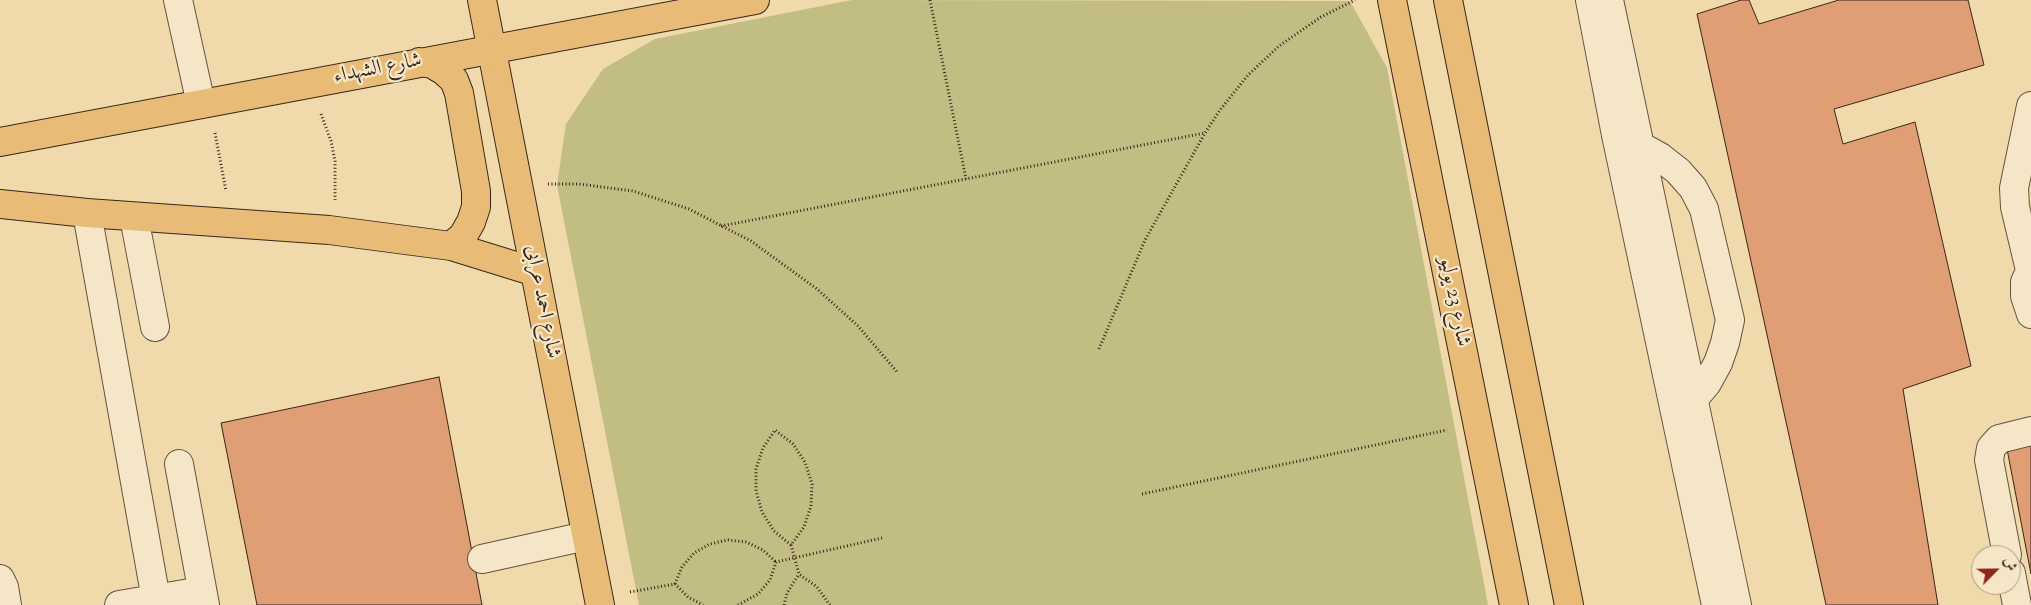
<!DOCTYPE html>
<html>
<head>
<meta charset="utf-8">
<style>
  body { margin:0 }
  #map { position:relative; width:2031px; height:605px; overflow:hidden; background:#f0d9ab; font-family:"Sorts Mill Goudy",Amiri,serif }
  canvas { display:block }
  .north { position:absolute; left:1971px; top:545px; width:50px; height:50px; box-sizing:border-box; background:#f5e6c8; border:1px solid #ab9983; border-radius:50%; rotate:67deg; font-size:14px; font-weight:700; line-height:20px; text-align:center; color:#3b251c }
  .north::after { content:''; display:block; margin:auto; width:18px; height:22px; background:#8f2418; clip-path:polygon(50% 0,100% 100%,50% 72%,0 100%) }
</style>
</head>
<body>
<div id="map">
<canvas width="2031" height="605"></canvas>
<div class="north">ش</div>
</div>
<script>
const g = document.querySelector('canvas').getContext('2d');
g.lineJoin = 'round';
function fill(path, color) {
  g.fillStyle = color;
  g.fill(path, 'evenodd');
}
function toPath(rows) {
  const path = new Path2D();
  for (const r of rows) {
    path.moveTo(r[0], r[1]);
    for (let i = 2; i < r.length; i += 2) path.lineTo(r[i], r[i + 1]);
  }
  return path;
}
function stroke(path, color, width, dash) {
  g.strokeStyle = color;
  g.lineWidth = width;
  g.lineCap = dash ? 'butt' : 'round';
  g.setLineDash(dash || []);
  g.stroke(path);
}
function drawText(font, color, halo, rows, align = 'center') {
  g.font = font + ' "Sorts Mill Goudy",Amiri,serif';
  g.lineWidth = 4.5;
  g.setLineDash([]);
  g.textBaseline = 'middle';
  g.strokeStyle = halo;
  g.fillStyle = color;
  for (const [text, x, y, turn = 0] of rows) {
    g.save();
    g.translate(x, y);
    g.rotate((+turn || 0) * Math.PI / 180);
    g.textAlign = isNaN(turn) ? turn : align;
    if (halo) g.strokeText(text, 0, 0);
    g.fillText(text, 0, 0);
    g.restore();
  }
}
fill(toPath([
  [852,0,1350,1,1387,68,1488,605,639,605,557,185,566,124,603,69,655,39]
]), '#c1bd83');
const building = toPath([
  [1741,0,1749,0,1759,24,1839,0,1968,0,1984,65,1834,109,1843,144,1915,122,1971,366,1903,389,1938,605,1826,605,1697,14,1741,0],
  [439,377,482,605,257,605,221,423,439,377],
  [2031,444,2031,574,2007,449,2031,444]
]);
fill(building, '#df9e74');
stroke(building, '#3b251c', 1);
const minor = toPath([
  [178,0,201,104],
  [1590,0,1616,135,1716,605],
  [1609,0,1737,605],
  [1640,146,1660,157,1678,171,1693,188,1704,209,1730,320,1725,343,1718,363,1707,383,1693,400],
  [87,213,157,605],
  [134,217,155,327],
  [2031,269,2025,282,2025,296,2031,314],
  [2030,270,2015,207,2014,188,2031,106],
  [179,464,205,605],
  [2007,555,1989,460,1991,448,1999,439,2031,431],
  [482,559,586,536],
  [2011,573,2017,605],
  [0,579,4,587,7,605],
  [119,605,202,591]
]);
const major = toPath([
  [482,0,600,605],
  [1392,0,1514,605],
  [1448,0,1569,605]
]);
const highway = toPath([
  [419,62,432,64,444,71,454,80,459,93,476,191,476,207,471,222,463,236,451,246],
  [0,142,755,0],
  [0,204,87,213,329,230,451,246,535,272]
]);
stroke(minor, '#685240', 30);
stroke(major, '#3b251c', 30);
stroke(highway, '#3b251c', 30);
stroke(toPath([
  [930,0,966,179],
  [321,114,331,141,335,161,335,200],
  [215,133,226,191],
  [548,184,579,184,633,191,689,209,751,241,817,289,858,326,898,373],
  [721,226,1205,133],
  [1099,349,1145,240,1205,133,1220,110,1248,75,1279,46,1321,17,1355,0],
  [1142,494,1447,430],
  [791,545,774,531,762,512,756,491,756,469,763,448,775,430,793,444,805,462,812,484,811,506,804,527,791,545,799,574,817,587,830,605],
  [675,584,682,567,694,553,710,544,728,540,746,542,763,550,776,562],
  [630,592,675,584,688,597,703,605],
  [738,605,758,594,770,580,776,562,882,538],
  [784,605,787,593,799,574]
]), '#3b251c', 3, [1, 2.5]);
stroke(minor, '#f5e6c8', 28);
stroke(major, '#e8bc76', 28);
stroke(highway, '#e8bc76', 28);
drawText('21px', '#3b251c', '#f5e6c8', [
  ["شارع الشهداء",378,70,-11],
  ["شارع احمد عرابى",541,302,79],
  ["شارع 23 يوليو",1453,302,79]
]);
</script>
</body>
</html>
